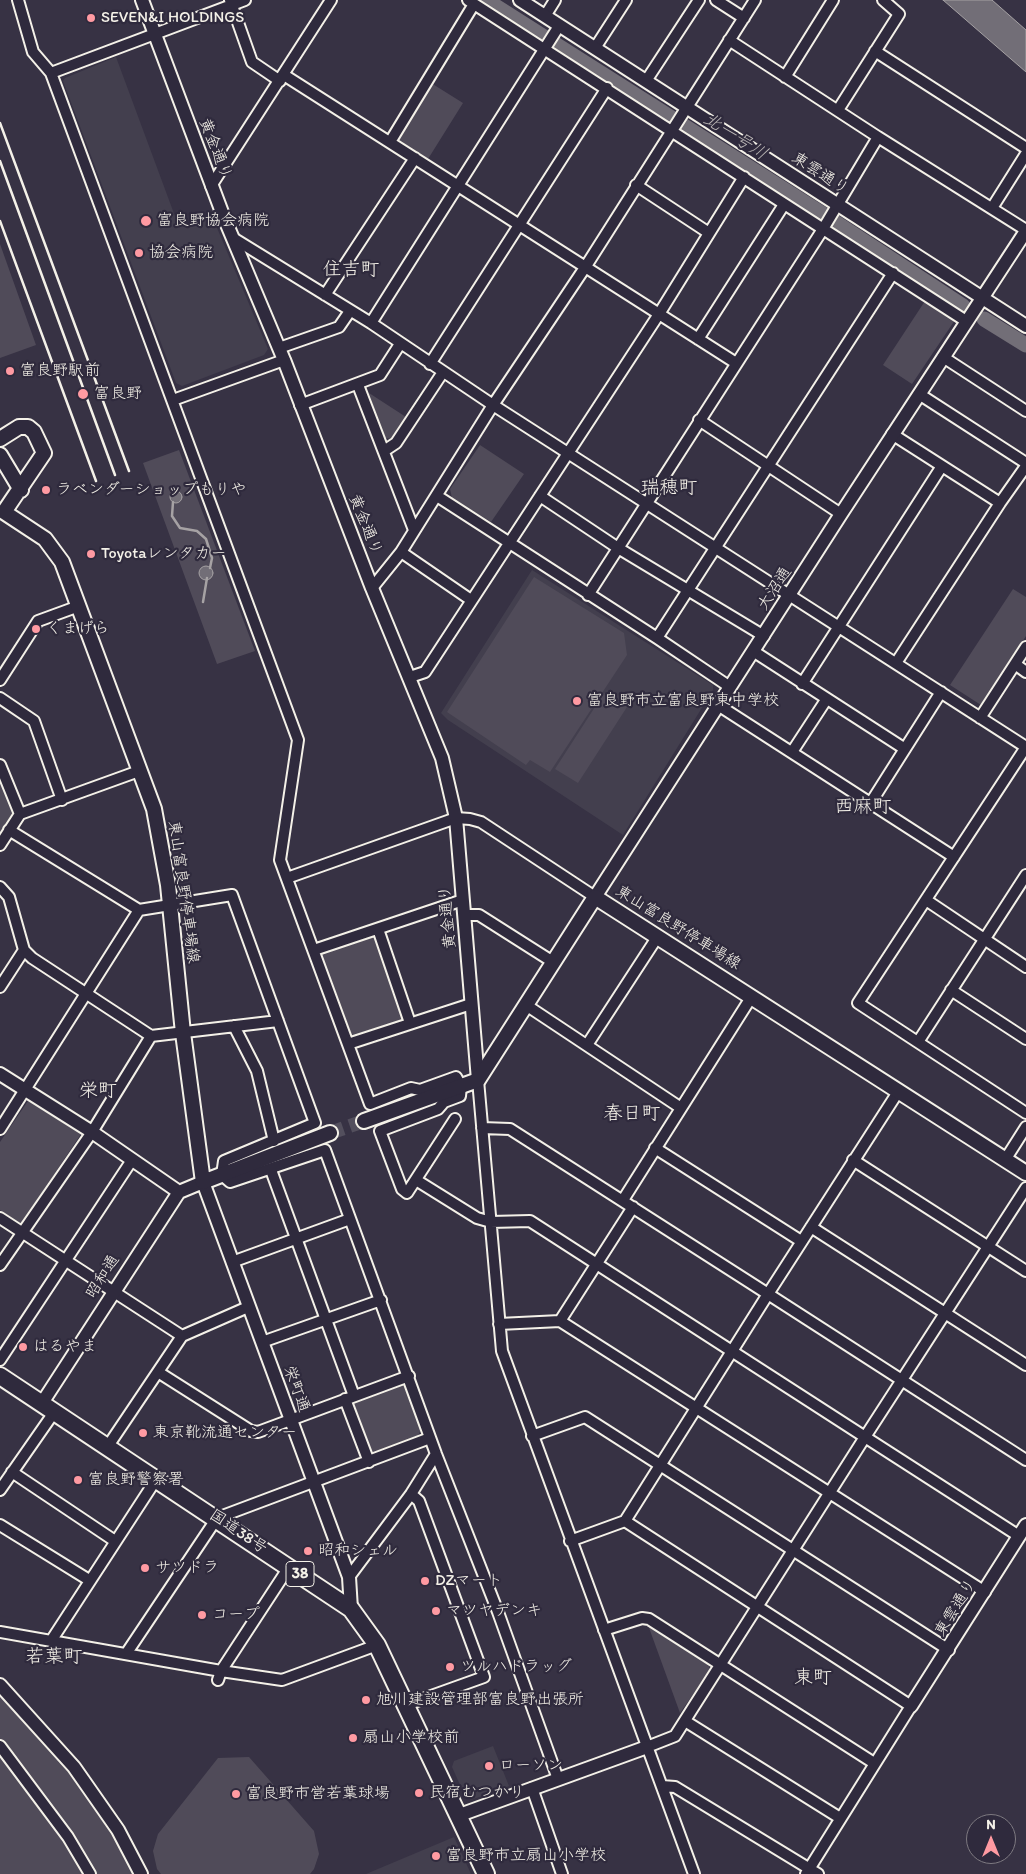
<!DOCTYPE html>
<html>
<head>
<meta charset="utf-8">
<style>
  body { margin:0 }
  #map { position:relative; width:1026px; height:1874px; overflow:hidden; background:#373244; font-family:Itim,sans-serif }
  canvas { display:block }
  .north { position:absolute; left:966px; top:1814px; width:50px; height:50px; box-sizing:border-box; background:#2f2a3d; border:1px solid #7e7a81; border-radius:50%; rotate:0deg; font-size:14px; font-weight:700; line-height:20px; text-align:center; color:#f4f1e8 }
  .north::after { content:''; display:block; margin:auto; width:18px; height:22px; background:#ff9aa2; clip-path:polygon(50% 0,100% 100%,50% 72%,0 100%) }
</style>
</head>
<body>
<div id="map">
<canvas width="1026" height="1874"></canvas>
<div class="north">N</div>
</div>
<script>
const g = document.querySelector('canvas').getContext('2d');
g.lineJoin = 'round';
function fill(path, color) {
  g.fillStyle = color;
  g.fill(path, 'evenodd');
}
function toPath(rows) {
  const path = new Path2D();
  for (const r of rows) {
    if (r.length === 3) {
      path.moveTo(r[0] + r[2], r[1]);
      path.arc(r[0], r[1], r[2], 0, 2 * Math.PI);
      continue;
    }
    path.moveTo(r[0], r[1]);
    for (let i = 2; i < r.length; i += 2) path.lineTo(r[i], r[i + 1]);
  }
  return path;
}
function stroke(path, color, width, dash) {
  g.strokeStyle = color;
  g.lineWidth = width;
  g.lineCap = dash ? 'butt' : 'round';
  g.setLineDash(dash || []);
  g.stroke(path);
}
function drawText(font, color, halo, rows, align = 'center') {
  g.font = font + ' Itim,"Klee One",sans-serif';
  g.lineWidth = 4.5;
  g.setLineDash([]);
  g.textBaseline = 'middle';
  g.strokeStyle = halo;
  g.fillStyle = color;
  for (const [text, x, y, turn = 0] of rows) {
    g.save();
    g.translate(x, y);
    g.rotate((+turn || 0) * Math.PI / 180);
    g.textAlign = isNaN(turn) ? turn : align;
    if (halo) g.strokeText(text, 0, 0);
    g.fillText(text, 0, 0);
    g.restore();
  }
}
fill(toPath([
  [116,57,179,227,212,216,268,349,264,355,182,386,176,383,63,81,65,78],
  [532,570,713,685,713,690,623,835,448,720,441,713],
  [493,1746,509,1786,471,1800,465,1796,452,1767,454,1761],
  [454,1837,471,1874,366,1874]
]), '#433f4e');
fill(toPath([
  [431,83,463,103,428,159,396,138],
  [0,244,36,345,0,358],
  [925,301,955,320,912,384,883,365],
  [369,393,406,417,393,439,384,438],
  [480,445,524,474,491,522,452,498,450,489],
  [179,450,255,651,217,664,143,463],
  [534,577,624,633,627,655,550,772,530,760,526,765,447,712],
  [1013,589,1026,597,1026,636,981,705,950,685],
  [604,693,627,707,578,783,555,769],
  [0,775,16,812,1,834,0,834],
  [374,934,404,1020,351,1038,320,953],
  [28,1101,81,1134,21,1224,0,1210,0,1142],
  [407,1381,423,1425,418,1436,370,1455,350,1401],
  [648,1625,708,1663,710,1670,680,1713],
  [0,1685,74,1767,141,1874,0,1874],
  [249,1757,314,1831,319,1854,314,1869,310,1874,161,1874,157,1869,153,1851,158,1834,218,1758]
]), '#504b59');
const water = toPath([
  [943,0,992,0,1026,30,1026,72,943,0],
  [176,497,6],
  [206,573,7]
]);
fill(water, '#726e77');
stroke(water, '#a6a2a4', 1);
stroke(toPath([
  [173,502,172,516,180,528,197,531,206,539,212,558,210,568],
  [203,602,207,578]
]), '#a6a2a4', 2.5);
stroke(toPath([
  [486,0,823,214,963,306],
  [984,319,1026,345]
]), '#726e77', 15);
stroke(toPath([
  [330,1133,364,1121]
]), '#534f5d', 14, [14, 7]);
const minor = toPath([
  [18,0,33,52,51,73,298,740,280,860,370,1104,411,1088,420,1090,456,1077,461,1086,460,1096,444,1102,438,1109,380,1131,402,1189,407,1193,455,1119],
  [230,0,252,62,280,81],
  [468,0,966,321],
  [716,0,744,18],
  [545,16,555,0],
  [595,48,626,0],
  [875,51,1026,148],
  [51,73,245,0],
  [284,75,736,363],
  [785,77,833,0],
  [646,81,699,0],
  [838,110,899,14,883,0],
  [878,137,1026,230],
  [390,142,474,4],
  [636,185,709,233],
  [211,186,331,0],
  [992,208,1026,154],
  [233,238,371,323,493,405,1026,747],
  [325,295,415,158],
  [371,323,559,26],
  [698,339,783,206],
  [279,348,339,327,350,311],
  [943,357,1026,411],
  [430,364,607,88],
  [358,385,414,530],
  [919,394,1026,463],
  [173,400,284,360],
  [300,405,380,375,400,344],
  [699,420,841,514],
  [892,434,1000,503],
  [384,451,396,443,443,372],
  [437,496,657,638,730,687],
  [540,496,618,548,764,636],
  [401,552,471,600],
  [372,588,401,552,493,405,586,266,755,0],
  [588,595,823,229,878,137,729,40],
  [657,638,893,273],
  [753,651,905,749],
  [896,663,1000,503,1026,466],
  [1015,664,1026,672],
  [410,677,425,672,659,314,744,177],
  [0,680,38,621,79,606],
  [802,684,942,466],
  [0,698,34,721,62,800],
  [718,705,954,857],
  [980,718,1026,647],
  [1026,747,858,1003,1026,1113],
  [792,752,826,700],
  [0,765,20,814],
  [870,804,941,692],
  [9,830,139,910],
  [0,845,20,814,139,771],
  [287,878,456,818,470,819,481,822,595,897],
  [0,887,9,897,24,950,32,958,151,1036],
  [926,900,1026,967],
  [464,915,479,915,553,962],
  [378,929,410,1023],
  [314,950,463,900],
  [0,987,24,950],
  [951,990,1026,1039],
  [526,1005,681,1108],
  [234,1026,257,1071,274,1141],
  [918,1042,1026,875],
  [348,1044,471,1004],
  [587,1045,658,936],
  [478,1080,502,1351,694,1874],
  [898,1092,768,1294,1026,1460],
  [482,1128,510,1129,768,1294,625,1521,570,1541],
  [0,1129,139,910,232,895,315,1123,224,1161,222,1175,230,1182,325,1150,436,1454,498,1612,558,1779],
  [655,1148,801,1241],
  [853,1160,1026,1271],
  [1005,1160,1026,1127],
  [271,1170,354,1396],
  [416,1180,477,1218,491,1222,530,1221,865,1437,675,1736,647,1747],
  [623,1200,752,996],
  [0,1218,182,1336],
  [811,1227,1026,1365],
  [232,1262,350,1219],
  [0,1265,92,1132,151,1036,278,1021],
  [560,1321,633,1207],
  [499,1324,560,1321,985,1592],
  [262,1342,381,1300],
  [0,1360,132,1160],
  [158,1372,251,1431,258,1432,409,1376],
  [345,1399,369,1462],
  [532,1436,585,1417,949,1650],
  [108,1446,182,1336,248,1307],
  [12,1472,115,1541],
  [0,1490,55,1411],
  [625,1521,911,1706,806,1874],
  [0,1525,89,1580],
  [1019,1536,865,1437,1026,1188],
  [349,1577,411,1494,436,1454],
  [604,1630,642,1618,649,1619,874,1763],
  [0,1632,221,1671,282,1680,377,1645],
  [51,1641,157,1478],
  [126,1654,217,1518,430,1438],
  [218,1680,221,1671,289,1567],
  [406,1705,484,1677,419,1501,411,1494],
  [685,1721,840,1818],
  [0,1746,68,1837,90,1874],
  [662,1786,675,1787,818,1874],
  [532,1788,562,1874]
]);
const tertiary = toPath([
  [142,0,223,215,284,360,372,588,442,758,456,818,478,1080],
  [520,0,1026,326],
  [595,897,841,514,1026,231],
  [0,1074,92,1132,179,1192],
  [42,1403,179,1192,203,1182,349,1577,351,1609],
  [0,1685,74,1767,118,1830,141,1874],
  [911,1706,1026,1525],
  [457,1816,647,1747]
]);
const secondary = toPath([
  [0,439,19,427,28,427,34,432,44,453,4,512,45,539,62,562,154,809,168,885,183,1033,203,1182,330,1133],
  [0,455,21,490],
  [364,1121,478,1080,595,897,1026,1173]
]);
const trunk = toPath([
  [0,1376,351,1609,377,1645,486,1874]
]);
stroke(minor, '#f4f1e8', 14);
stroke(tertiary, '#f4f1e8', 16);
stroke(secondary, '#f4f1e8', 18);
stroke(trunk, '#f4f1e8', 20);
stroke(minor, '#2f2a3d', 10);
stroke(tertiary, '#2f2a3d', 12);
stroke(secondary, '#2f2a3d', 14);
stroke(trunk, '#2f2a3d', 16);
stroke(toPath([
  [0,123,129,471],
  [0,161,115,475],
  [0,221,96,481]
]), '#f4f1e8', 2.5);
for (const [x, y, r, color] of [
  [91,18,5,"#ff9aa2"],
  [146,221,6,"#ff9aa2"],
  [139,253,5,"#ff9aa2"],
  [10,371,5,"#ff9aa2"],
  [83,394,6,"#ff9aa2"],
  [46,490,5,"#ff9aa2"],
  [91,554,5,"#ff9aa2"],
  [36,629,5,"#ff9aa2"],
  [577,701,5,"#ff9aa2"],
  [23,1347,5,"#ff9aa2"],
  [143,1433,5,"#ff9aa2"],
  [78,1480,5,"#ff9aa2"],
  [308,1551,5,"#ff9aa2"],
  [145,1568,5,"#ff9aa2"],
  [425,1581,5,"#ff9aa2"],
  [436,1611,5,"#ff9aa2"],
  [202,1615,5,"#ff9aa2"],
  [450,1667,5,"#ff9aa2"],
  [366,1700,5,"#ff9aa2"],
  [353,1738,5,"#ff9aa2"],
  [489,1766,5,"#ff9aa2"],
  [419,1793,5,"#ff9aa2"],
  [236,1794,5,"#ff9aa2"],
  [436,1856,5,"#ff9aa2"]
]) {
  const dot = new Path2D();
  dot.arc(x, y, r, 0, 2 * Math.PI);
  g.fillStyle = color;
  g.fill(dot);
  stroke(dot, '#2f2a3d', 2);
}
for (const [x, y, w] of [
  [300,1574,28]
]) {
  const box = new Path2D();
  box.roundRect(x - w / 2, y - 12.5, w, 25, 4);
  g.fillStyle = '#2f2a3d';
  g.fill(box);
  stroke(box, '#f4f1e8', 1);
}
drawText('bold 15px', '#f4f1e8', null, [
  ["38",300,1574]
]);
drawText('16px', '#f4f1e8', '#2f2a3d', [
  ["SEVEN&I HOLDINGS",101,18],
  ["富良野協会病院",157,221],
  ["協会病院",149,253],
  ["富良野駅前",20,371],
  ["富良野",94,394],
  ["ラベンダーショップもりや",56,490],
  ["Toyotaレンタカー",101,554],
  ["くまげら",46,629],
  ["富良野市立富良野東中学校",587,701],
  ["はるやま",33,1347],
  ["東京靴流通センター",153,1433],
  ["富良野警察署",88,1480],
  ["昭和シェル",318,1551],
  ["サツドラ",155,1568],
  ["DZマート",435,1581],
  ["マツヤデンキ",446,1611],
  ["コープ",212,1615],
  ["ツルハドラッグ",460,1667],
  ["旭川建設管理部富良野出張所",376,1700],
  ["扇山小学校前",363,1738],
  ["ローソン",499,1766],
  ["民宿むつかり",429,1793],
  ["富良野市営若葉球場",246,1794],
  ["富良野市立扇山小学校",446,1856]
], 'left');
drawText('16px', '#f4f1e8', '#2f2a3d', [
  ["黄金通り",215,149,69],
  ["東雲通り",820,174,33],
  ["黄金通り",365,525,68],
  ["大沼通",775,589,-57],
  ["東山富良野停車場線",183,892,82],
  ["黄金通り",448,917,-95],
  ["東山富良野停車場線",678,928,32],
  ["昭和通",103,1277,-58],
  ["栄町通",296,1389,70],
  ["国道38号",238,1532,34],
  ["東雲通り",956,1608,-58]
]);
drawText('italic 18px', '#bab6b5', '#2f2a3d', [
  ["北一号川",735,137,33]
]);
drawText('19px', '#f4f1e8', '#2f2a3d', [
  ["住吉町",351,270],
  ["瑞穂町",669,488],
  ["西麻町",863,807],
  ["栄町",98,1091],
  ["春日町",632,1114],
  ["若葉町",54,1657],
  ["東町",813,1678]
]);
</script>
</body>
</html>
